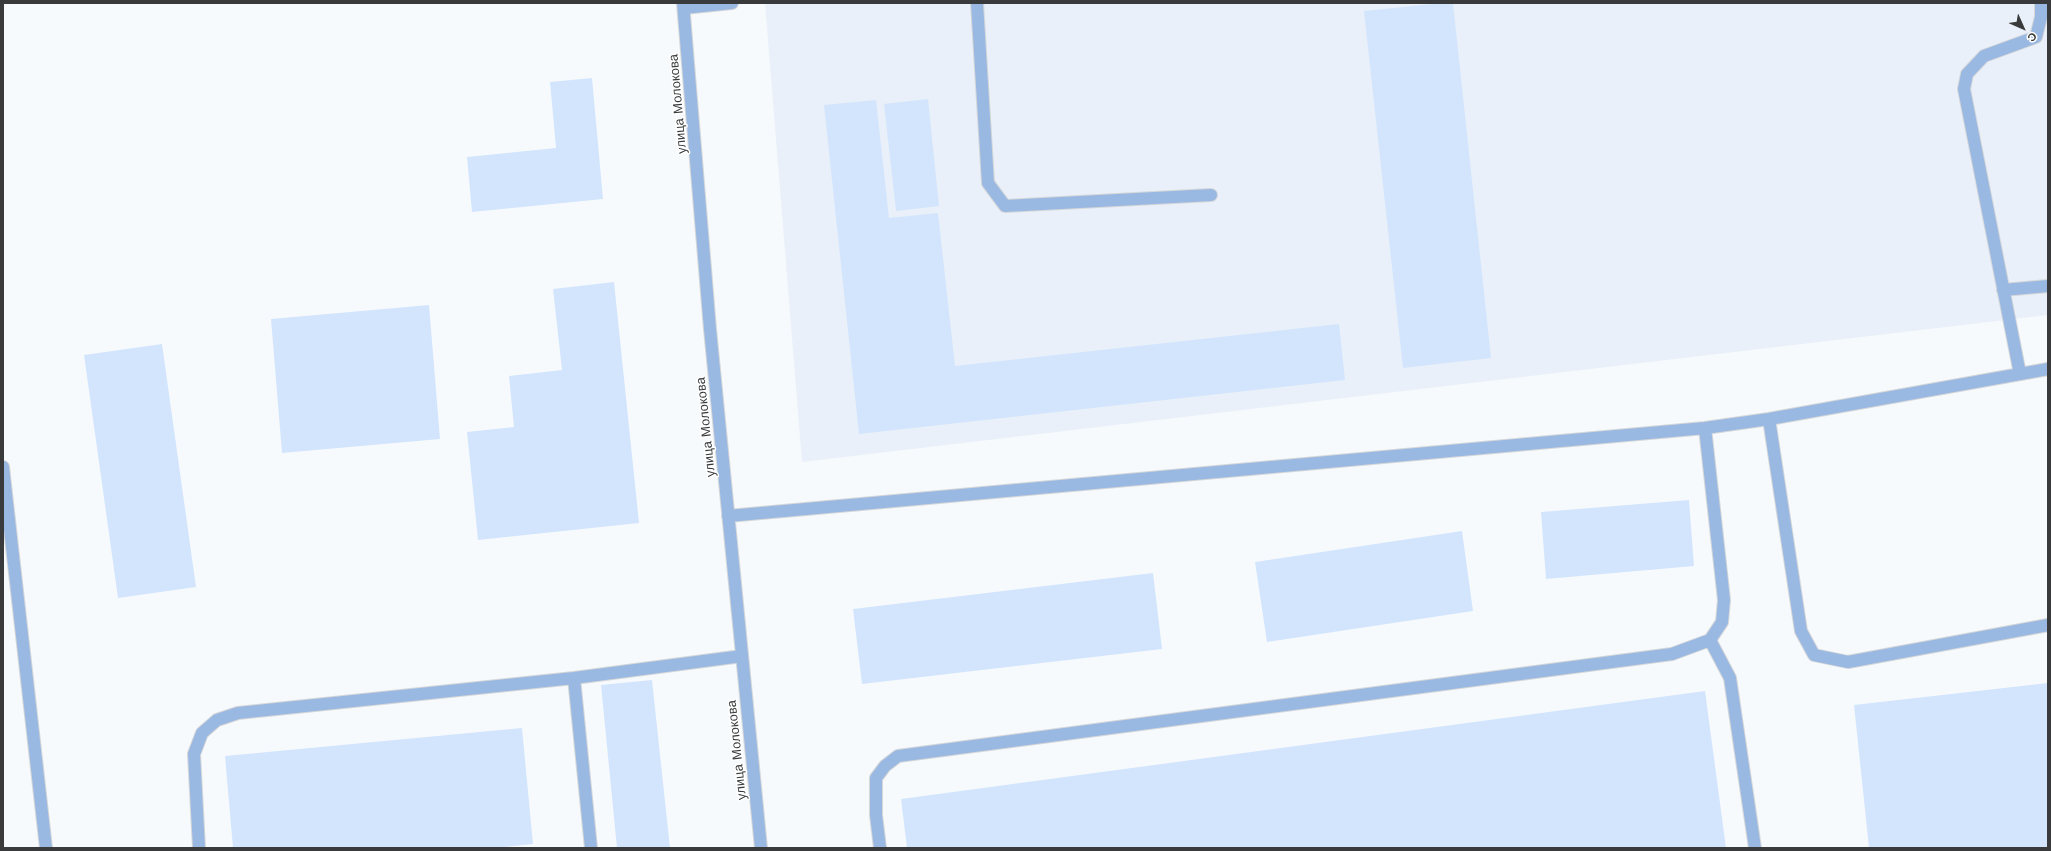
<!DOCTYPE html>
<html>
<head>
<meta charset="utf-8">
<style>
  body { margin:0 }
  #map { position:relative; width:2051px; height:851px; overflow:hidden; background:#f7fafc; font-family:"Work Sans",sans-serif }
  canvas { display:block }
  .frame { position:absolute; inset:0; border:4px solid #393a3b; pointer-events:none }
  .north { position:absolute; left:2003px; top:8px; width:40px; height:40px; -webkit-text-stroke:3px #fff; paint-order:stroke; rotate:135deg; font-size:11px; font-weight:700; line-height:16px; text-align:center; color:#393a3b }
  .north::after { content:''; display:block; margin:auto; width:14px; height:18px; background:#393a3b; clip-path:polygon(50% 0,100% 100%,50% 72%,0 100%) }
</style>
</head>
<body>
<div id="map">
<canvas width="2051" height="851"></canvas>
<div class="frame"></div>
<div class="north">С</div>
</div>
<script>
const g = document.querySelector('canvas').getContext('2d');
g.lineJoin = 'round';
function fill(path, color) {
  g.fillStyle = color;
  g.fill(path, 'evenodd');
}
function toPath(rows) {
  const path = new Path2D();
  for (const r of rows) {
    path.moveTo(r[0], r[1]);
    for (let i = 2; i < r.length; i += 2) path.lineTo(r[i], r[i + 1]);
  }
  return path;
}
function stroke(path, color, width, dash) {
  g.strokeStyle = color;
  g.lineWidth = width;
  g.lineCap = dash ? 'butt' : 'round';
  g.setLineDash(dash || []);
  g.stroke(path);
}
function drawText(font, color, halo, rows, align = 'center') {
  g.font = font + ' "Work Sans",sans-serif';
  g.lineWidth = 3;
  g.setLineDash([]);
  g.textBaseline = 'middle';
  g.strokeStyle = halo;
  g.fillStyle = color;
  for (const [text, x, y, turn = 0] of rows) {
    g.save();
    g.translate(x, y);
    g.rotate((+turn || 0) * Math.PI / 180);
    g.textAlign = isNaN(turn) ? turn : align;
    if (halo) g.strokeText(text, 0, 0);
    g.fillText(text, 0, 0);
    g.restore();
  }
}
fill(toPath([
  [765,3,2048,3,2048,315,802,462]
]), '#e9f0f9');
fill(toPath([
  [1441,3,1453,3,1491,358,1403,368,1364,11],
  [592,78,603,199,472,212,467,157,556,148,550,82],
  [928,99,939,206,896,211,884,104],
  [876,100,889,218,938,213,955,366,1339,324,1345,380,859,434,824,105],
  [614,282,639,523,478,540,467,432,514,427,509,376,562,370,553,289],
  [429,305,440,439,282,453,271,319],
  [162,344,196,587,118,598,84,355],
  [1689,500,1694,566,1546,579,1541,512],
  [1462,531,1473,611,1267,642,1255,562],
  [1153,573,1162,649,862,684,853,609],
  [652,680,670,848,617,848,601,685],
  [2048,683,2048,848,1869,848,1854,705],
  [1705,691,1726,848,907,848,901,799],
  [522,728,533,844,496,848,233,848,225,756]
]), '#d3e5fd');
const minor = toPath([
  [683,3,710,329,761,848],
  [977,3,988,183,1005,206,1211,195],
  [684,8,732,3],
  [2003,290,2048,286],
  [2020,374,1964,89,1967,74,1984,56,2036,37,2041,17,2041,3],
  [1769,419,1801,631,1814,655,1848,662,2048,625],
  [3,467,46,848],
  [728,516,1705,428,1769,419,2048,369],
  [1710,640,1730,678,1755,848],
  [574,678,591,848],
  [199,848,194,754,202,733,217,720,238,713,574,678,742,656],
  [880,848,876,815,876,778,885,766,898,756,1672,654,1710,640,1722,622,1724,600,1705,428]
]);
stroke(minor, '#d5d7d9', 14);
stroke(minor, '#99b8e2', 12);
drawText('13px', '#393a3b', '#fff', [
  ["улица Молокова",678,104,-95],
  ["улица Молокова",706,427,-96],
  ["улица Молокова",737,750,-96]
]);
</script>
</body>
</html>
